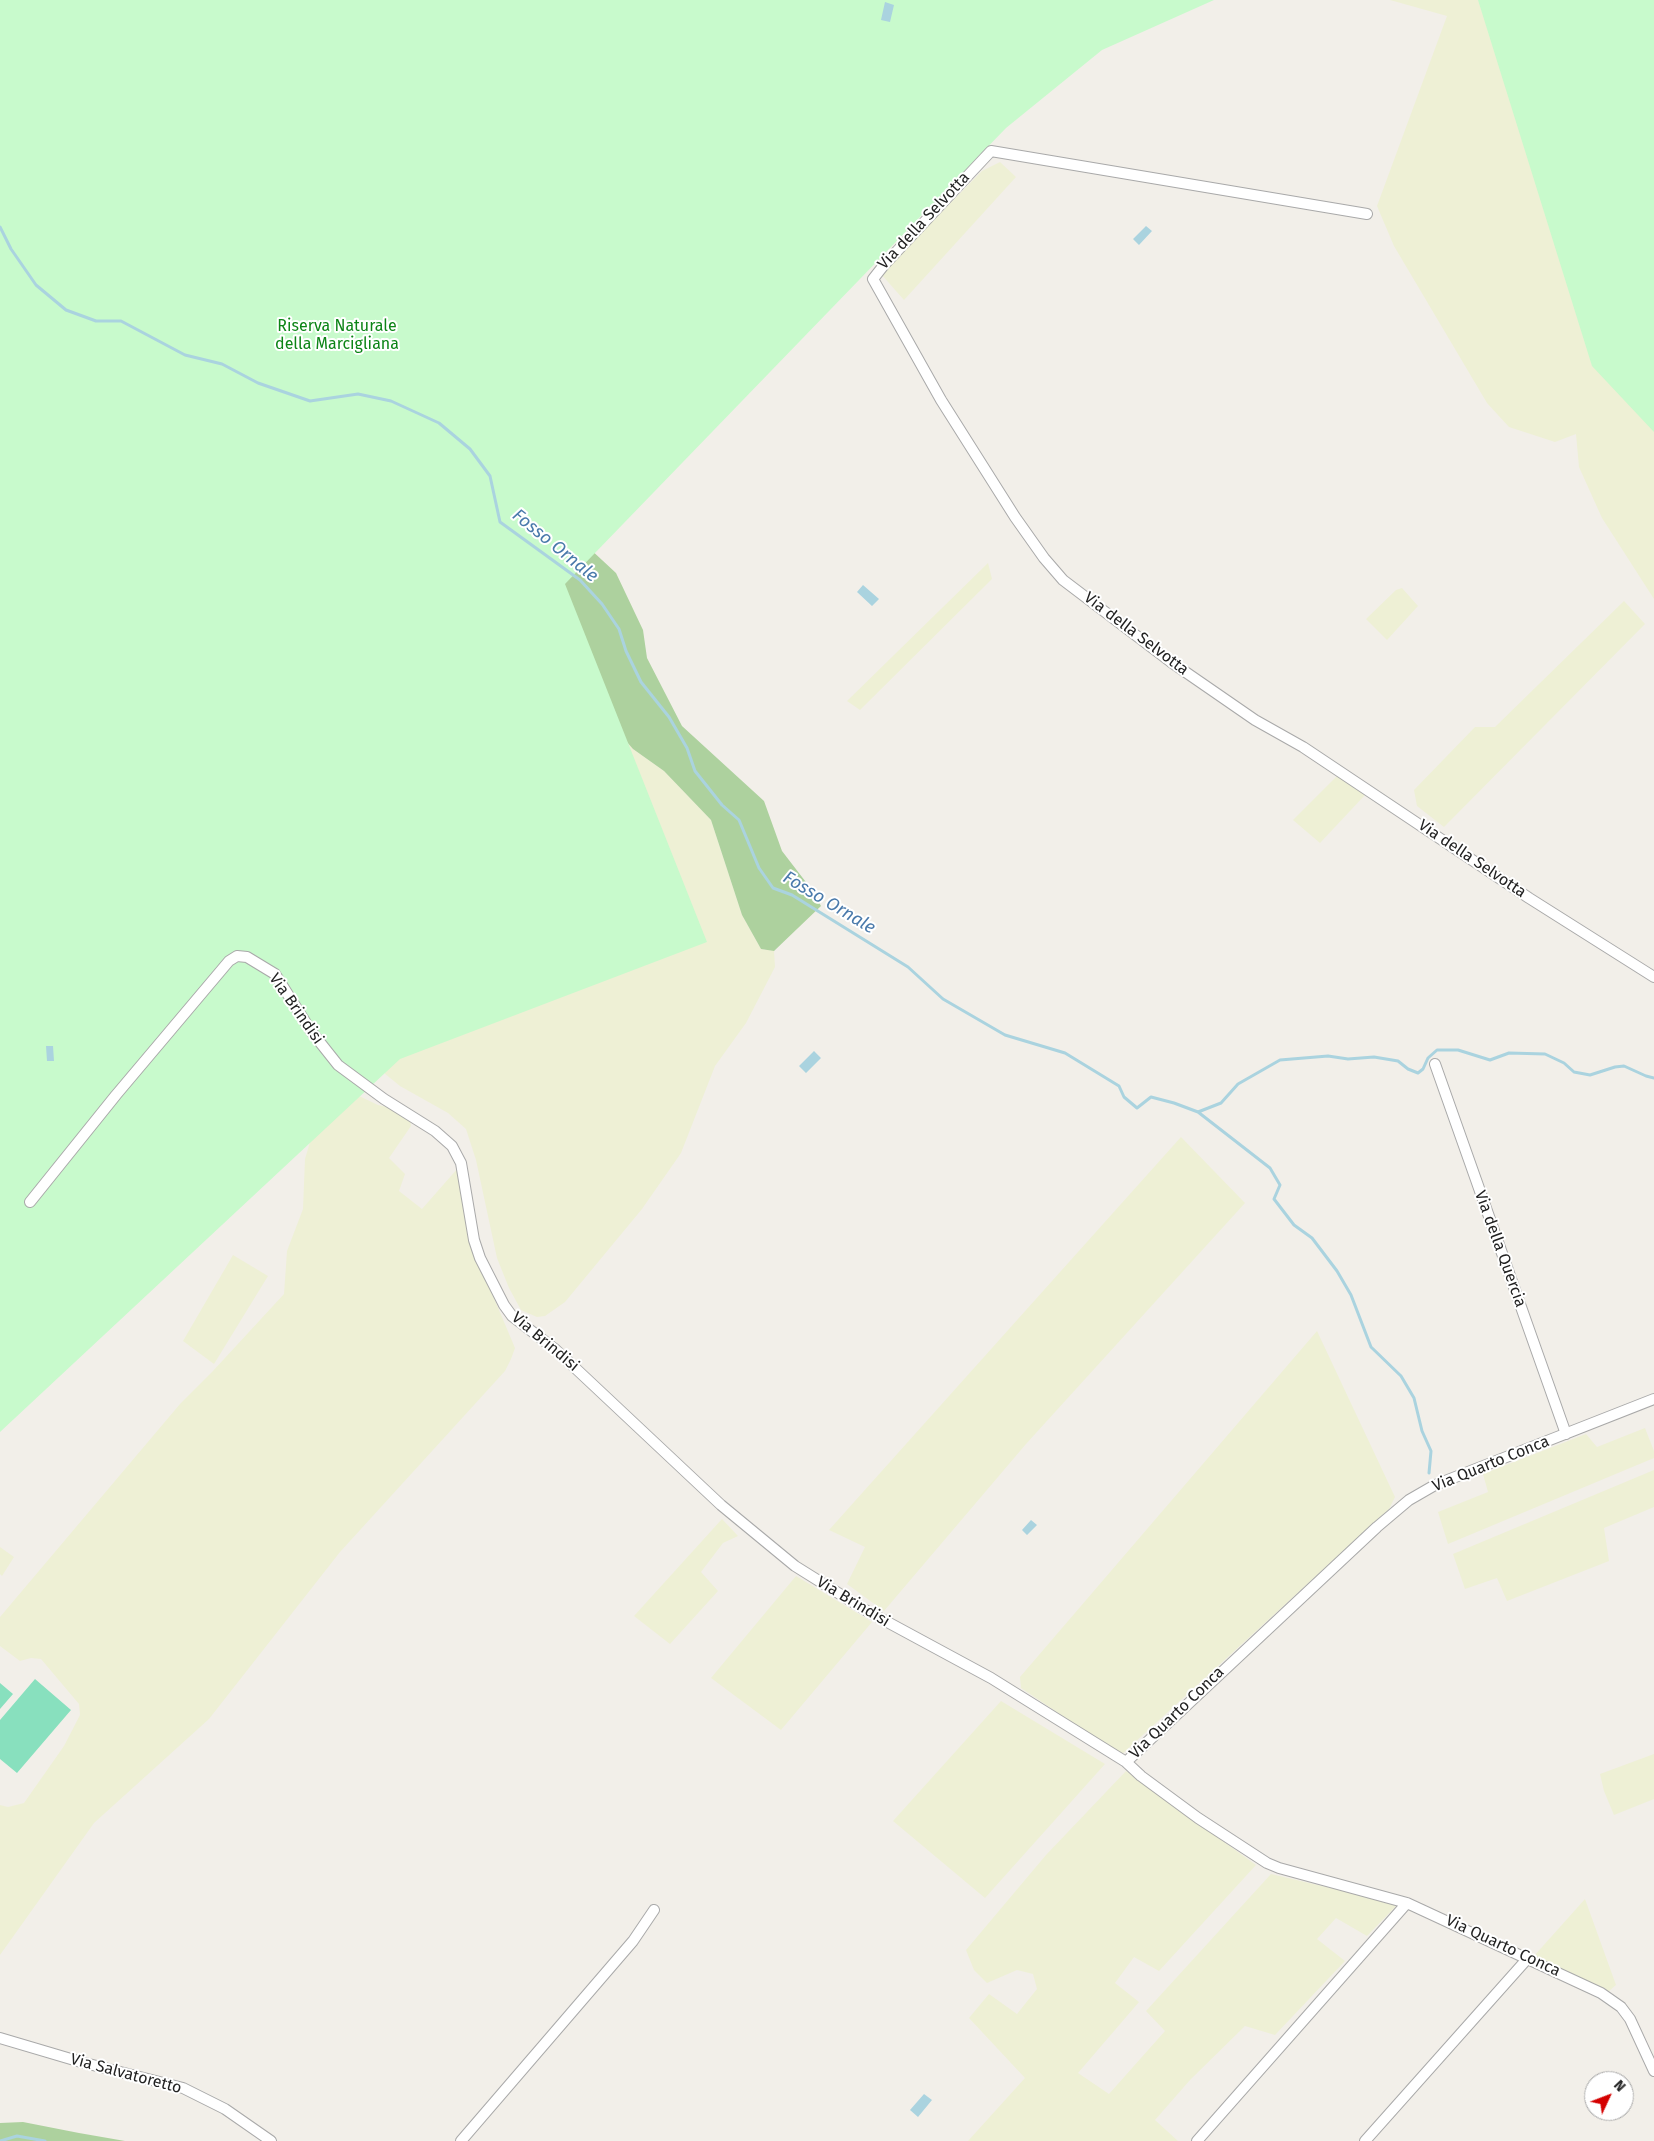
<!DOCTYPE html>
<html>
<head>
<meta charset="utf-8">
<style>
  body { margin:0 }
  #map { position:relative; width:1654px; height:2141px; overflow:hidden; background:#f2efe9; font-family:"Fira Sans",sans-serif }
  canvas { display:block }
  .north { position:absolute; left:1584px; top:2071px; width:50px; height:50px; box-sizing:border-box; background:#fff; border:1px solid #a7a7a7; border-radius:50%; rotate:47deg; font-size:14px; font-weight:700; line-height:20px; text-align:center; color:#222 }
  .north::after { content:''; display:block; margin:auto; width:18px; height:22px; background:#d40000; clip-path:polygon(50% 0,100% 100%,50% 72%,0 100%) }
</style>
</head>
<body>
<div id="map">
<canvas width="1654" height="2141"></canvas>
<div class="north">N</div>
</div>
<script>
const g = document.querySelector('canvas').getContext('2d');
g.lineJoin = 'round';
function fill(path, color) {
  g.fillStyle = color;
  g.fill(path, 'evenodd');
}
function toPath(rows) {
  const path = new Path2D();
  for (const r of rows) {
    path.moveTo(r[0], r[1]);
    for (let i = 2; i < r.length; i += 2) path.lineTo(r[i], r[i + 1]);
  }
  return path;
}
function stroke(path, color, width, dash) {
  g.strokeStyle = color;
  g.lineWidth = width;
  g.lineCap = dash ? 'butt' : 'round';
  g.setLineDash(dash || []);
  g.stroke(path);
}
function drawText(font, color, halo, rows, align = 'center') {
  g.font = font + ' "Fira Sans",sans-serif';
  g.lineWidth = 4;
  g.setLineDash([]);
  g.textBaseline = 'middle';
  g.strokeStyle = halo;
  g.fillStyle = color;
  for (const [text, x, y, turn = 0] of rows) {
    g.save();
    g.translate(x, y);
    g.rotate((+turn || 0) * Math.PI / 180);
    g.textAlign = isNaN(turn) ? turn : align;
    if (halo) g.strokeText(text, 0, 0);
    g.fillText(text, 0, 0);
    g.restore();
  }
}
fill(toPath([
  [1390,0,1617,0,1654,110,1654,599,1602,518,1579,467,1576,434,1555,442,1509,427,1487,403,1394,246,1377,206,1447,16],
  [1000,162,1016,177,904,300,881,274,982,171],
  [436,515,633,749,664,771,711,820,742,915,761,949,774,951,775,967,746,1023,715,1066,681,1153,642,1209,565,1302,545,1316,537,1317,521,1310,509,1288,497,1258,476,1160,466,1129,448,1113,400,1086,352,1047],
  [988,563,992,579,860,710,847,701],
  [1402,588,1418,606,1387,640,1366,619,1396,590],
  [1624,601,1645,624,1444,827,1417,806,1414,790,1475,727,1495,727],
  [1337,776,1365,795,1320,843,1293,820],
  [357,1095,378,1105,391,1108,410,1119,411,1126,389,1158,405,1174,399,1191,422,1209,458,1168,472,1246,515,1348,511,1359,505,1371,340,1552,209,1719,94,1823,0,1955,0,1805,8,1807,24,1803,64,1746,80,1715,79,1704,41,1659,31,1658,20,1661,0,1646,0,1617,180,1404,212,1372,284,1294,287,1251,303,1209,305,1159,310,1142],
  [1181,1137,1245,1203,1026,1444,884,1611,847,1584,865,1547,829,1530],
  [233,1255,268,1276,214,1364,183,1341],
  [1317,1331,1395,1497,1389,1509,1121,1755,1021,1688,1020,1677],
  [1645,1428,1654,1451,1654,1458,1448,1544,1438,1512,1488,1492,1483,1474,1586,1434,1597,1447],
  [1654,1470,1654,1507,1604,1528,1609,1561,1507,1601,1497,1578,1465,1589,1453,1554],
  [722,1519,738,1536,723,1543,701,1572,718,1591,670,1644,634,1616],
  [0,1547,14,1557,2,1576,0,1574],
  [796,1576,872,1622,781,1730,711,1678],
  [1001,1701,1105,1764,985,1898,893,1821],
  [1654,1754,1654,1799,1614,1815,1604,1791,1600,1774],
  [1126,1771,1256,1865,1159,1971,1134,1957,1115,1983,1139,2002,1078,2073,1109,2094,1165,2031,1146,2011,1271,1874,1398,1904,1367,1936,1336,1918,1317,1939,1345,1961,1275,2035,1245,2026,1190,2080,1155,2120,1178,2141,968,2141,1025,2078,969,2018,989,1994,1017,2014,1037,1989,1033,1974,1017,1970,987,1983,974,1970,966,1950,1046,1855],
  [1585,1899,1616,1985,1608,1992,1534,1956]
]), '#eef0d5');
fill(toPath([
  [0,160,588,547,616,573,643,630,647,658,682,726,764,801,782,851,812,890,821,906,774,951,761,949,742,915,711,820,664,771,633,749,588,698],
  [23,2122,79,2133,125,2141,0,2141,0,2123]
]), '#add19e');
fill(toPath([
  [0,0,1214,0,1102,50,1006,128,565,584,707,942,400,1059,0,1432],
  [1478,0,1654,0,1654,432,1592,366]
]), '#c8facc');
fill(toPath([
  [35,1679,71,1710,17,1773,0,1759,0,1720],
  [0,1683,13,1694,0,1709]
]), '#88e0be');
fill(toPath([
  [885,2,894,5,890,22,881,20],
  [1146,226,1152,231,1139,245,1133,239],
  [863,585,879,599,872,606,857,592],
  [46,1046,53,1046,54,1061,47,1061],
  [814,1051,821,1058,806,1073,799,1066],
  [1031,1520,1037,1525,1027,1535,1022,1530],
  [924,2094,932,2100,918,2117,910,2110]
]), '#aad3df');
stroke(toPath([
  [0,227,11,249,36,285,66,310,96,321,121,321,185,355,222,364,258,383,310,401,358,394,391,401,439,423,470,449,490,476,500,522,580,580,602,604,619,629,626,651,641,682,669,717,687,748,695,771,722,805,739,820,759,868,773,888,792,895,908,967,943,999,1005,1035,1065,1053,1119,1086,1124,1097,1137,1108,1151,1097,1174,1103,1198,1112,1221,1103,1238,1084,1280,1060,1328,1056,1348,1059,1374,1057,1398,1061,1408,1069,1418,1073,1423,1069,1428,1058,1437,1050,1458,1050,1490,1060,1509,1053,1545,1054,1564,1063,1574,1072,1590,1075,1615,1067,1624,1066,1646,1076,1654,1078],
  [1198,1112,1270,1168,1280,1185,1274,1199,1294,1225,1312,1238,1337,1271,1351,1295,1371,1347,1401,1376,1414,1398,1422,1431,1431,1451,1429,1473],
  [0,2141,17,2136,45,2141]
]), '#aad3df', 3);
const minor = toPath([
  [1367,214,991,151,884,265,873,279,941,400,1015,517,1044,558,1063,580,1171,662,1255,720,1303,747,1529,898,1654,977],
  [1435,1064,1566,1434],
  [30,1202,116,1095,229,961,237,956,247,957,275,974,311,1031,338,1065,384,1099,435,1131,452,1146,461,1163,474,1240,480,1258,504,1305,512,1316,556,1350,721,1505,795,1566,867,1611,991,1678,1126,1762],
  [1654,1399,1435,1485,1409,1500,1377,1527,1126,1762,1141,1776,1198,1818,1267,1863,1279,1868,1407,1903,1601,1993,1621,2007,1630,2019,1654,2071],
  [0,2038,81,2062,183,2088,225,2109,271,2141],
  [461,2141,633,1941,654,1910],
  [1197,2141,1407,1903],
  [1365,2141,1528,1958]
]);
stroke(minor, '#a9a9a9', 12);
stroke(minor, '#fff', 10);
drawText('16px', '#222', '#fff', [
  ["Via della Selvotta",924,221,-47],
  ["Via della Selvotta",1136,634,37],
  ["Via della Selvotta",1472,859,34],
  ["Via Brindisi",296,1009,55],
  ["Via della Quercia",1500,1249,70],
  ["Via Brindisi",545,1342,40],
  ["Via Quarto Conca",1491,1464,-22],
  ["Via Brindisi",853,1602,31],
  ["Via Quarto Conca",1177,1713,-44],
  ["Via Quarto Conca",1503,1946,25],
  ["Via Salvatoretto",126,2074,15]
]);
drawText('16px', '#0c8416', '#fff', [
  ["Riserva Naturale",337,327],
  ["della Marcigliana",337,345]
]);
drawText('italic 18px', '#4a7aab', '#fff', [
  ["Fosso Ornale",555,546,39],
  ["Fosso Ornale",829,903,31]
]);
</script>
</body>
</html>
